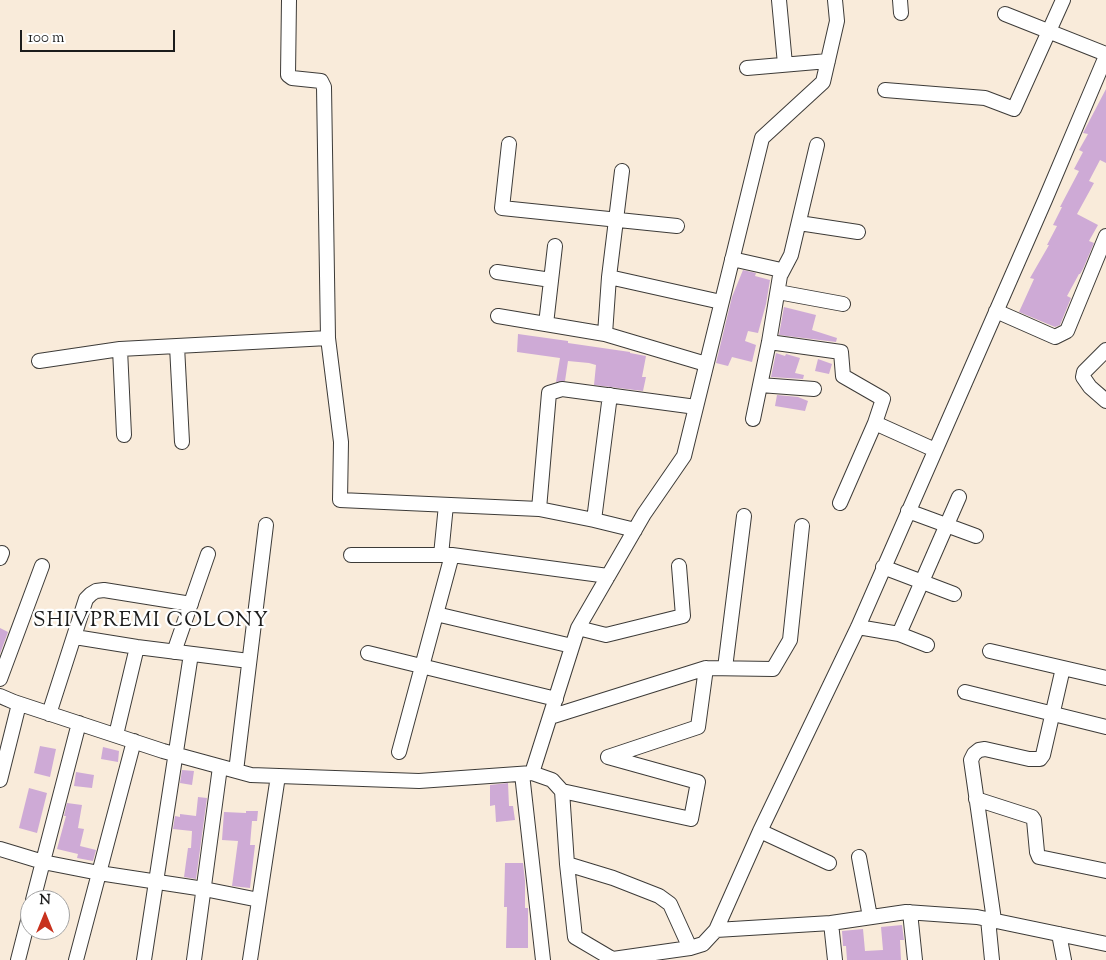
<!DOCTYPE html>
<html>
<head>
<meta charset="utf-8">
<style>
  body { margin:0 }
  #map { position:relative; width:1106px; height:960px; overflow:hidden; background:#f9ebda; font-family:"Sorts Mill Goudy",serif }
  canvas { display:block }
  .north { position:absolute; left:20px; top:890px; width:50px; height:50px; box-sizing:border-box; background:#fff; border:1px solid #a4a4a4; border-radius:50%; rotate:0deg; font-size:14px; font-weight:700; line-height:20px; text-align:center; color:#1c1c1c }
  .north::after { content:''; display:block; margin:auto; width:18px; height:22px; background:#c8321e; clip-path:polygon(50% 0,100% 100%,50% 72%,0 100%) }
  .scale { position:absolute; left:20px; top:30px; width:155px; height:22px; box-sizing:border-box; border:2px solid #1c1c1c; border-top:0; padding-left:6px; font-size:15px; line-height:18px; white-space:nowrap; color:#1c1c1c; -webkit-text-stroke:4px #fff; paint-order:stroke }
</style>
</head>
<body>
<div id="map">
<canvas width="1106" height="960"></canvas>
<div class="north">N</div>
<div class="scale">100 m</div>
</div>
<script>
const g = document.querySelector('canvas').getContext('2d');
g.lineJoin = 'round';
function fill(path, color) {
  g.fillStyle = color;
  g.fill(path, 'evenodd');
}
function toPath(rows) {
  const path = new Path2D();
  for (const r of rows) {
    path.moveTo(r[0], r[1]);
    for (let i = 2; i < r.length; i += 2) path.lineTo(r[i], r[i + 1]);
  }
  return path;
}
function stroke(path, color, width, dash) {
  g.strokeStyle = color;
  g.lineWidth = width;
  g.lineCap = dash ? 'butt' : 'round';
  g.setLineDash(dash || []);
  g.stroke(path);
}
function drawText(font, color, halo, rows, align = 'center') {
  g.font = font + ' "Sorts Mill Goudy",serif';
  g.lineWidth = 4.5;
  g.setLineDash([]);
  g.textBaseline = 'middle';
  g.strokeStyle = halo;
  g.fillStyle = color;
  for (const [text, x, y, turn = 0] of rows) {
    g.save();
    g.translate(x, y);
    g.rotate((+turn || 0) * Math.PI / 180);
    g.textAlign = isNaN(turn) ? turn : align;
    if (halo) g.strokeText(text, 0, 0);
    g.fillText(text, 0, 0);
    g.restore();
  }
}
fill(toPath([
  [1106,89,1106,163,1100,160,1089,181,1094,183,1077,214,1098,225,1089,241,1094,243,1083,269,1080,274,1079,274,1067,296,1071,298,1060,325,1055,327,1019,312,1034,279,1030,278,1049,245,1047,245,1057,226,1053,225,1062,207,1060,207,1079,171,1074,169,1083,152,1079,150,1088,134,1083,133],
  [743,270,756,273,755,276,770,280,766,304,758,333,748,331,745,341,756,345,752,362,732,357,728,366,716,363,732,297],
  [784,307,816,315,812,330,837,338,836,342,779,335],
  [518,334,568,341,568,343,630,352,630,353,646,356,642,377,646,377,643,391,594,385,596,365,589,363,568,361,565,381,556,382,560,358,517,352],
  [776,353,785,356,786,354,800,358,795,373,804,375,803,379,771,377],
  [818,359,832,364,829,374,815,371],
  [777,395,798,397,808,401,805,411,775,406],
  [0,628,8,632,0,654],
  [40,746,56,749,50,777,34,773],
  [103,747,119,751,118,762,101,759],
  [182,770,194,771,192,785,180,783],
  [76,772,94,775,92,788,74,786],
  [508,783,509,806,513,806,515,820,496,822,495,805,490,806,490,785],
  [29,788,47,793,37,833,19,828],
  [198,797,207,798,196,879,184,877,188,848,191,848,192,831,173,829,175,816,180,817,180,814,196,816],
  [67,803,82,805,78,828,84,829,80,846,96,850,93,861,77,858,78,854,57,849,66,816,64,816],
  [246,811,258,811,257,821,252,821,250,845,255,845,250,888,232,886,238,841,222,840,224,812,246,813],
  [505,863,523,863,525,881,525,908,528,908,528,948,506,948,507,907,504,907],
  [902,925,904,940,900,940,901,960,847,960,846,946,843,946,842,931,863,929,865,951,883,950,881,927]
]), '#ceaad6');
const minor = toPath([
  [289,0,288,75,292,78,321,81,324,87,328,338],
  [779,0,785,64],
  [900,0,901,13],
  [1005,14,1106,54],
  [747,68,828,61],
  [885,90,985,98,1014,109,1063,0],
  [509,144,502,208,677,226],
  [799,223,858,232],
  [732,259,781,270,769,342,753,419],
  [497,272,551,280],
  [781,274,791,255,817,145],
  [609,277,721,302],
  [778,292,843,304],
  [996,311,1055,337,1067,331,1106,236],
  [498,316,605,334,706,364],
  [546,324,555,246],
  [605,334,609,277,622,171],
  [769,342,841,352,843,376,883,399,875,423,935,450],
  [177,346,182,442],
  [120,349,124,435],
  [1106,350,1084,372,1083,377,1090,387,1106,401],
  [39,361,120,349,328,338,341,442,340,500,539,509,594,520,635,530],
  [760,385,814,389],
  [840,503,875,423],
  [539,509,549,393,562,389,696,407],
  [908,511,976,536],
  [594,520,610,395],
  [351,555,452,555,608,576],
  [441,555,446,505],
  [0,558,2,553],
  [883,567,954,594],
  [436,614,572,646],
  [858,627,899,634,927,645],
  [578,628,606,635,683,616,679,566],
  [899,634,959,497],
  [75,637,137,647,249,661],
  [990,651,1106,678],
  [174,652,208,554],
  [368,653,556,699],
  [725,668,744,516],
  [0,679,42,566],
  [965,692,1106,727],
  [0,696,14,702,163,751,251,775,419,781,532,773,578,628,644,514,684,456,762,138,823,82,837,21,835,0],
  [49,714,86,599,91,594,96,591,104,590,191,604],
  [550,717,706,668,773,669,790,640,802,526],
  [116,735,137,647],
  [399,752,452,555],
  [236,771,266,525],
  [532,773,552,780,562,791,567,864,613,878,659,896,670,904,690,948],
  [522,774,543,960],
  [0,780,19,704],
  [562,791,691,819,698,782,608,757,698,727,706,668],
  [976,799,1032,817,1034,820,1037,852,1039,857,1106,871],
  [760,831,829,863],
  [0,849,43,862,99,873,204,889,259,900],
  [859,857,870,917],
  [567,864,575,937,614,960],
  [33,900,79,723],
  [910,912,915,960],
  [988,919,992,960],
  [994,920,971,760,974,754,979,750,985,749,1029,759,1040,759,1043,755,1063,668],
  [716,930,831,923],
  [1059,934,1064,960],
  [613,959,690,948,703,944,716,930,760,831,858,627,1045,200,1106,56],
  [18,960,30,913],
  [76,960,134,741],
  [144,960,191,654],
  [194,960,220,767],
  [250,960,278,776],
  [835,960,831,923,906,912,977,917,1106,944]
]);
stroke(minor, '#3d3b38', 16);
stroke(minor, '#fff', 14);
g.letterSpacing = '1px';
drawText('21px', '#1c1c1c', '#fff', [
  ["SHIVPREMI COLONY",151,622]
]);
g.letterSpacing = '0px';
</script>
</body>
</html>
